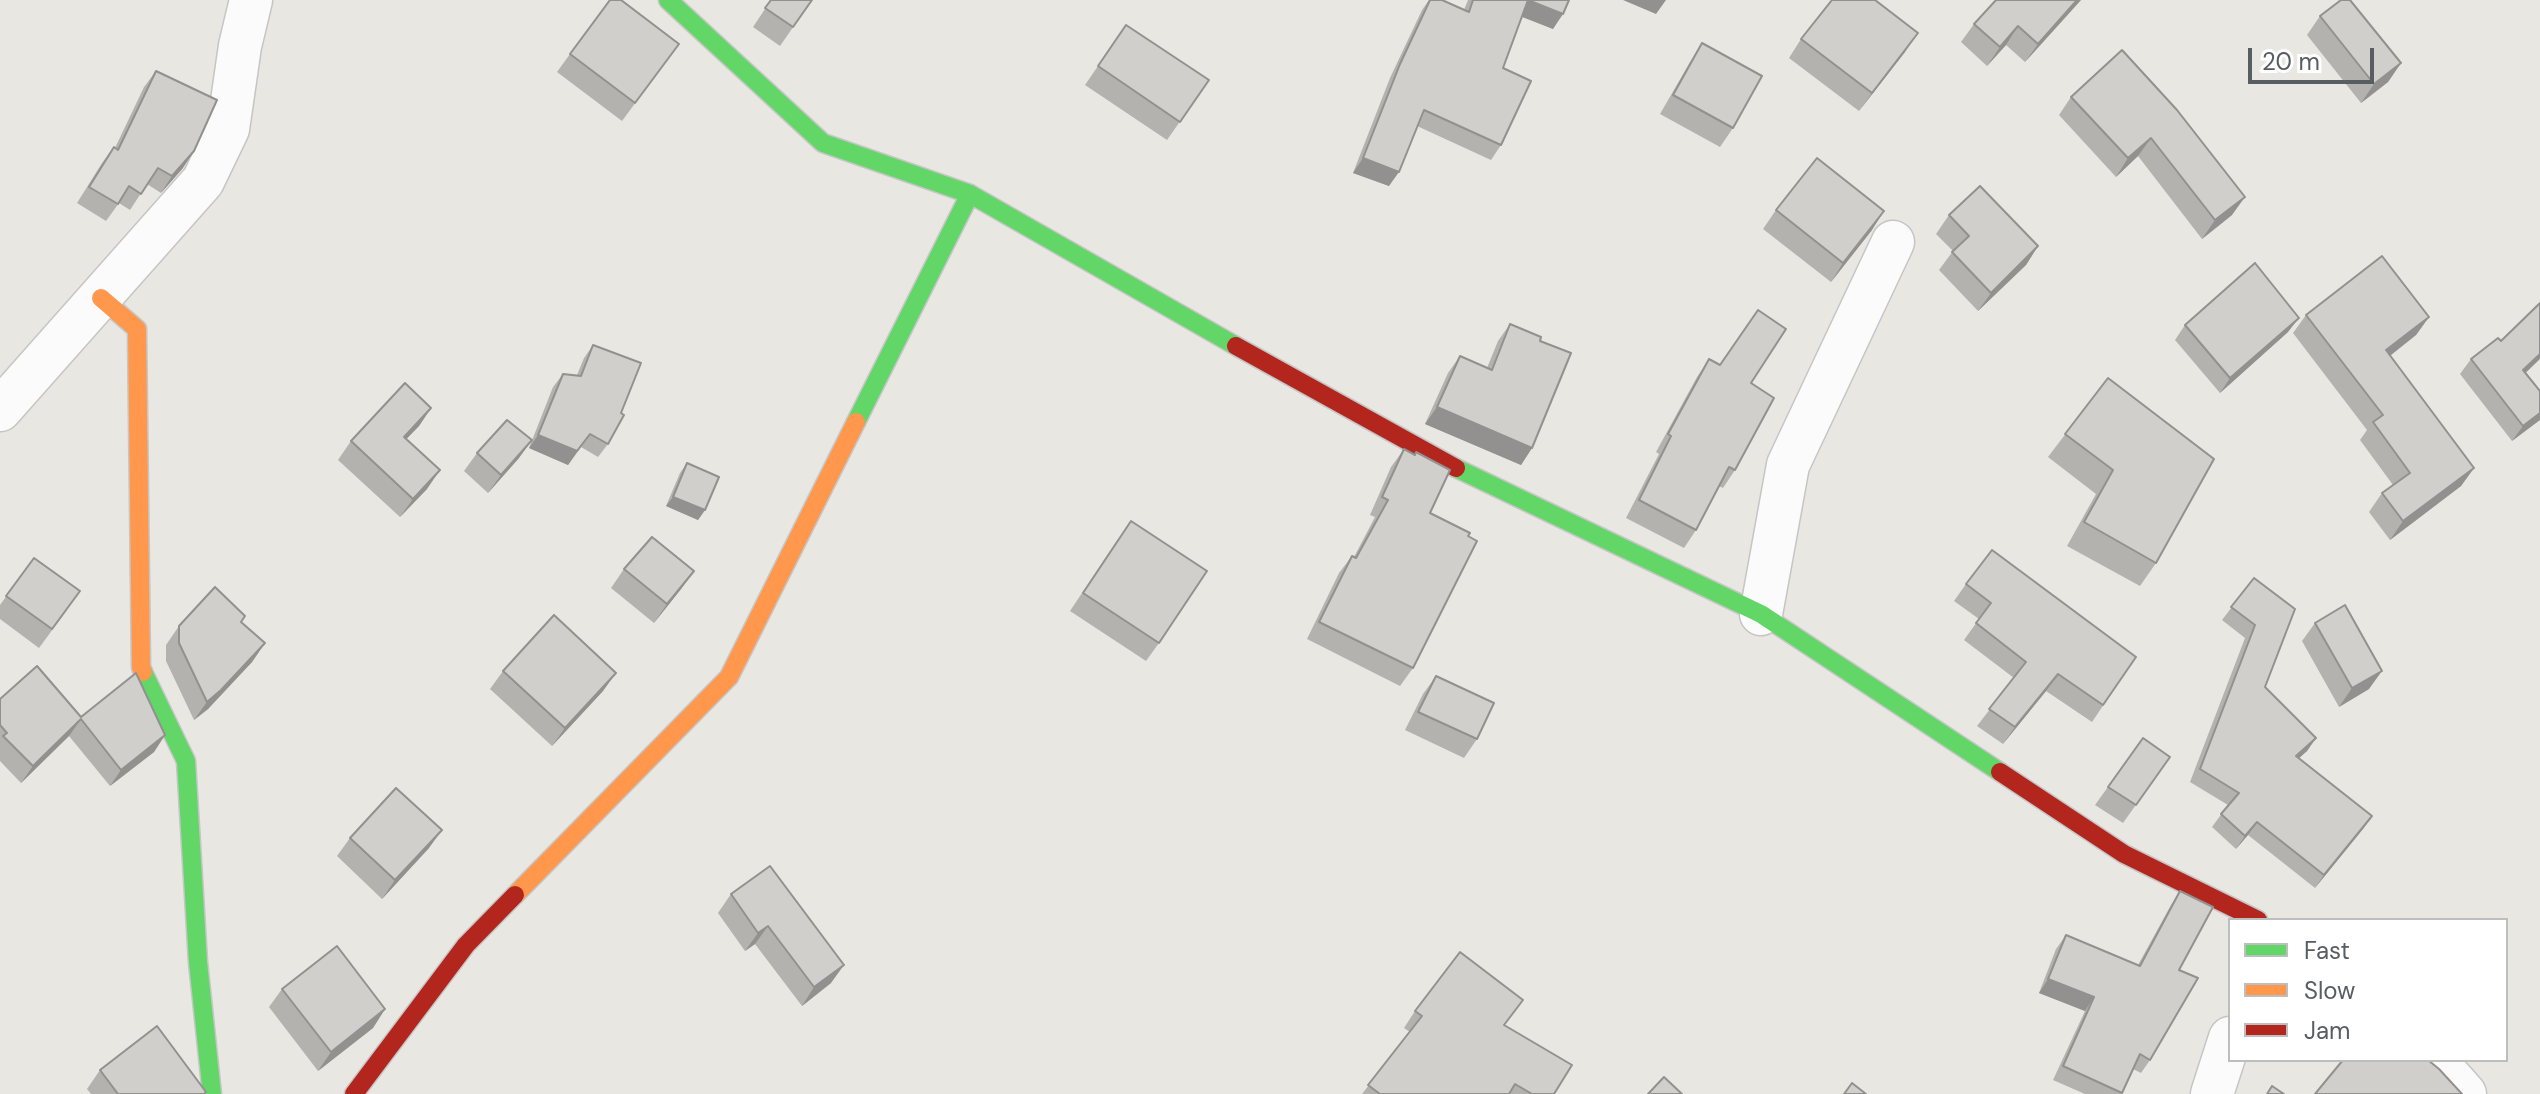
<!DOCTYPE html>
<html>
<head>
<meta charset="utf-8">
<style>
  body { margin:0 }
  #map { position:relative; width:2540px; height:1094px; overflow:hidden; background:#e9e7e2; font-family:"DM Sans",sans-serif }
  canvas { display:block }
  .legend { position:absolute; left:2228px; top:918px; width:280px; height:144px; box-sizing:border-box; background:#fff; border:2px solid #bcbec0; margin:0; padding:10px 14px; list-style:none; font-size:24px; color:#585d61 }
  .legend li { display:flex; align-items:center; gap:16px; height:40px }
  .legend b { width:40px; border:2px solid #bcbec0 }
  .scale { position:absolute; left:2248px; top:48px; width:126px; height:36px; box-sizing:border-box; border:4px solid #585d61; border-top:0; padding-left:10px; font-size:24px; line-height:28px; white-space:nowrap; color:#585d61; -webkit-text-stroke:6px #fff; paint-order:stroke }
</style>
</head>
<body>
<div id="map">
<canvas width="2540" height="1094"></canvas>
<ul class="legend">
<li><b style="height:10px;background:#63d668"></b>Fast</li>
<li><b style="height:10px;background:#ff974d"></b>Slow</li>
<li><b style="height:10px;background:#b3261e"></b>Jam</li>
</ul>
<div class="scale">20 m</div>
</div>
<script>
const g = document.querySelector('canvas').getContext('2d');
g.lineJoin = 'round';
function toPath(rows) {
  const path = new Path2D();
  for (const r of rows) {
    path.moveTo(r[0], r[1]);
    for (let i = 2; i < r.length; i += 2) path.lineTo(r[i], r[i + 1]);
  }
  return path;
}
function stroke(path, color, width, dash) {
  g.strokeStyle = color;
  g.lineWidth = width;
  g.lineCap = dash ? 'butt' : 'round';
  g.setLineDash(dash || []);
  g.stroke(path);
}
function fill(path, color) {
  g.fillStyle = color;
  g.fill(path, 'evenodd');
}
const street = toPath([
  [0,410,203,181,228,129,240,46,251,0],
  [1761,614,1788,465,1893,242],
  [2435,1060,2465,1094],
  [2212,1094,2230,1038]
]);
const fast = toPath([
  [668,0,823,143,970,194,1236,346],
  [856,422,970,194],
  [1456,468,1761,614,2000,772],
  [143,672,186,761,198,962,212,1094]
]);
const slow = toPath([
  [101,298,137,329,141,667,143,672],
  [515,895,729,677,856,422]
]);
const jam = toPath([
  [1236,346,1456,468],
  [2000,772,2124,854,2258,920],
  [354,1094,466,945,515,895]
]);
stroke(street, '#c5c5c5', 45);
stroke(fast, '#c6c6c6', 21);
stroke(slow, '#c6c6c6', 21);
stroke(jam, '#c6c6c6', 21);
stroke(street, '#fcfbfb', 42);
stroke(fast, '#63d668', 18);
stroke(slow, '#ff974d', 18);
stroke(jam, '#b3261e', 18);
fill(toPath([
  [771,0,812,0,780,46,753,27],
  [1429,0,1442,0,1464,10,1468,0,1569,0,1553,29,1522,16,1503,68,1501,145,1491,160,1417,126,1389,186,1353,173,1390,78,1422,10],
  [2081,0,2025,62,2006,45,1987,66,1961,42,1974,24],
  [2320,16,2401,63,2388,82,2361,103,2307,35],
  [1126,25,1209,80,1167,140,1085,85],
  [1801,39,1905,52,1859,111,1789,58],
  [1702,43,1733,128,1720,147,1660,114,1690,62],
  [679,44,622,121,557,72,570,54],
  [2122,50,2232,215,2202,239,2138,156,2116,177,2059,115,2071,97],
  [156,71,183,168,161,193,147,184,130,210,119,203,106,221,77,203,102,163,114,147,115,148,144,87],
  [1776,210,1872,230,1831,282,1763,229],
  [1949,215,2038,246,2026,265,1978,311,1939,270,1953,251,1936,234],
  [2306,315,2429,317,2416,335,2390,356,2474,468,2461,486,2390,540,2369,512,2382,493,2393,485,2360,440,2367,430,2293,333],
  [1510,324,1540,341,1532,448,1521,465,1425,424,1448,373,1460,356,1487,368,1498,341],
  [2185,325,2288,332,2220,393,2175,340],
  [593,345,608,444,598,457,581,447,568,465,529,448,553,387,563,374,577,375,584,358],
  [1709,359,1751,383,1735,470,1723,488,1719,486,1696,530,1684,548,1626,518,1659,454,1656,452,1697,377],
  [2471,359,2526,373,2540,391,2540,419,2512,441,2460,374],
  [2108,378,2156,563,2140,586,2067,546,2096,494,2048,457],
  [431,408,419,426,406,439,427,489,400,517,338,460,351,441],
  [1404,449,1430,513,1413,668,1400,686,1307,639,1339,573,1352,556,1354,557,1375,517,1370,515,1391,467],
  [477,453,519,458,488,493,464,471],
  [687,463,705,510,698,520,666,506,680,473],
  [1118,539,1159,643,1146,661,1070,611],
  [34,558,67,610,39,648,0,619,0,605],
  [624,569,694,571,681,589,654,623,611,588],
  [2254,578,2265,687,2316,738,2307,751,2299,758,2372,816,2315,888,2248,835,2236,849,2212,827,2228,805,2190,782,2245,638,2222,620],
  [1966,584,2136,657,2092,722,2046,691,2003,744,1977,726,2014,678,1964,640,1979,619,1954,601],
  [241,622,265,643,252,662,208,709,194,720,166,661,166,645,179,626],
  [2315,623,2369,689,2339,707,2302,641],
  [503,671,603,691,552,746,490,689],
  [1436,676,1477,739,1464,758,1405,730,1423,694],
  [0,699,81,717,165,735,154,752,110,786,69,736,21,783,0,761],
  [2143,738,2170,757,2123,823,2095,805],
  [350,838,429,848,382,899,337,856],
  [770,866,831,983,802,1006,755,944,745,951,718,913,731,894],
  [2180,891,2179,970,2150,1060,2141,1073,2133,1069,2121,1094,2085,1094,2053,1080,2085,1011,2039,993,2056,949,2066,935,2138,965,2171,905],
  [282,989,385,1009,373,1028,318,1071,269,1007],
  [1415,1011,1504,1026,1554,1094,1362,1094,1410,1032,1404,1028],
  [100,1070,205,1094,91,1094,87,1089]
]), '#b4b2af');
fill(toPath([
  [1528,0,1563,14,1553,29,1517,15],
  [1623,0,1666,0,1656,14],
  [2077,0,2081,0,2025,62,2038,44],
  [2018,26,2006,45,1987,66,2000,47],
  [1918,33,1905,52,1859,111,1872,93],
  [2401,63,2388,82,2361,103,2374,84],
  [2151,138,2138,156,2116,177,2128,158],
  [194,151,183,168,161,193,172,176],
  [1363,158,1399,172,1389,186,1353,173],
  [2245,197,2232,215,2202,239,2215,220],
  [1884,211,1872,230,1831,282,1843,263],
  [2038,246,2026,265,1978,311,1991,293],
  [2429,317,2416,335,2373,369,2386,350],
  [2299,318,2288,332,2220,393,2230,378],
  [2540,354,2540,359,2513,385,2523,370],
  [1437,407,1532,448,1521,465,1425,424],
  [431,408,419,426,391,455,404,437],
  [2540,413,2540,420,2512,441,2523,426],
  [590,434,568,465,529,448,538,435],
  [532,440,519,458,488,493,501,475],
  [2474,468,2461,486,2390,540,2403,521],
  [440,470,427,489,400,517,413,499],
  [673,497,705,510,698,520,666,506],
  [694,571,681,589,654,623,667,604],
  [265,643,252,662,208,709,194,720,207,702],
  [2382,671,2369,689,2339,707,2352,688],
  [616,673,603,691,552,746,565,728],
  [2058,674,2046,691,2003,744,2015,727],
  [81,719,69,736,21,783,33,766],
  [165,735,154,752,110,786,121,770],
  [2316,738,2307,751,2287,769,2296,756],
  [2372,816,2363,829,2315,888,2324,875],
  [2257,822,2248,835,2236,849,2245,836],
  [442,830,429,848,382,899,395,880],
  [768,926,755,944,745,951,758,933],
  [844,965,831,983,802,1006,814,987],
  [2048,979,2094,997,2085,1011,2039,993],
  [385,1009,373,1028,318,1071,331,1052]
]), '#92918f');
const building = toPath([
  [610,0,621,0,679,44,635,103,570,54,610,0],
  [771,0,812,0,793,27,765,8,771,0],
  [1430,0,1442,0,1469,12,1473,0,1569,0,1563,14,1528,0,1503,68,1531,81,1501,145,1424,110,1399,172,1363,158,1400,64,1430,0],
  [1832,0,1875,0,1918,33,1872,93,1801,39,1832,0],
  [1996,0,2077,0,2038,44,2018,26,2000,47,1974,24,1996,0],
  [2341,0,2350,0,2401,63,2374,84,2320,16,2341,0],
  [1126,25,1209,80,1180,122,1098,66,1126,25],
  [1702,43,1762,76,1733,128,1673,95,1702,43],
  [2122,50,2177,110,2245,197,2215,220,2151,138,2128,158,2071,97,2122,50],
  [156,71,217,100,194,151,172,176,158,168,141,194,129,186,118,204,89,187,114,147,118,150,156,71],
  [1817,158,1884,211,1843,263,1776,210,1817,158],
  [1980,186,2038,246,1991,293,1952,252,1969,236,1949,215,1980,186],
  [2382,256,2429,317,2386,350,2474,468,2403,521,2382,493,2410,473,2373,422,2383,415,2306,315,2382,256],
  [2255,263,2299,318,2230,378,2185,325,2255,263],
  [2540,303,2540,354,2523,370,2540,391,2540,413,2523,426,2471,359,2498,338,2501,341,2540,303],
  [1758,310,1786,329,1751,383,1774,398,1735,470,1729,467,1696,530,1639,500,1671,436,1668,434,1709,359,1720,365,1758,310],
  [1510,324,1541,337,1540,341,1571,353,1532,448,1437,407,1460,356,1492,370,1510,324],
  [593,345,641,363,621,413,624,415,608,444,590,434,577,451,538,435,563,374,581,376,593,345],
  [2108,378,2214,459,2156,563,2084,522,2113,470,2065,434,2108,378],
  [405,383,431,408,404,437,440,470,413,499,351,441,405,383],
  [507,420,532,440,501,475,477,453,507,420],
  [1404,449,1415,455,1416,452,1450,470,1430,513,1470,533,1468,536,1477,541,1413,668,1319,622,1352,556,1356,558,1388,500,1382,497,1404,449],
  [687,463,719,477,705,510,673,497,687,463],
  [1131,521,1207,571,1159,643,1083,593,1131,521],
  [652,537,694,571,667,604,624,569,652,537],
  [1992,550,2136,657,2103,705,2058,674,2015,727,1989,709,2026,662,1976,623,1991,603,1966,584,1992,550],
  [34,558,80,591,52,629,6,596,34,558],
  [2254,578,2295,609,2265,687,2316,738,2296,756,2372,816,2324,875,2257,822,2245,836,2221,814,2239,793,2200,769,2255,625,2231,607,2254,578],
  [215,587,245,616,241,622,265,643,221,690,207,702,179,643,179,626,215,587],
  [2345,605,2382,671,2352,688,2315,623,2345,605],
  [554,615,616,673,565,728,503,671,554,615],
  [37,666,81,717,136,673,165,735,121,770,81,719,33,766,3,736,7,733,0,725,0,699,37,666],
  [1436,676,1494,703,1477,739,1418,712,1436,676],
  [2143,738,2170,757,2136,805,2108,787,2143,738],
  [396,788,442,830,395,880,350,838,396,788],
  [770,866,844,965,814,987,768,926,758,933,731,894,770,866],
  [2180,891,2213,907,2179,970,2198,978,2150,1060,2140,1054,2122,1093,2063,1066,2094,997,2048,979,2066,935,2140,966,2180,891],
  [337,946,385,1009,331,1052,282,989,337,946],
  [1460,952,1523,1000,1504,1025,1572,1065,1554,1094,1532,1094,1515,1084,1509,1094,1380,1094,1368,1085,1422,1016,1415,1011,1460,952],
  [157,1026,206,1092,204,1094,118,1094,100,1070,157,1026],
  [2343,1060,2428,1060,2439,1069,2462,1094,2315,1094,2343,1060],
  [1664,1077,1682,1094,1648,1094,1664,1077],
  [1852,1083,1866,1094,1844,1094,1852,1083],
  [2272,1086,2284,1094,2267,1094,2272,1086]
]);
fill(building, '#d1cfcc');
stroke(building, '#92918f', 2);
</script>
</body>
</html>
